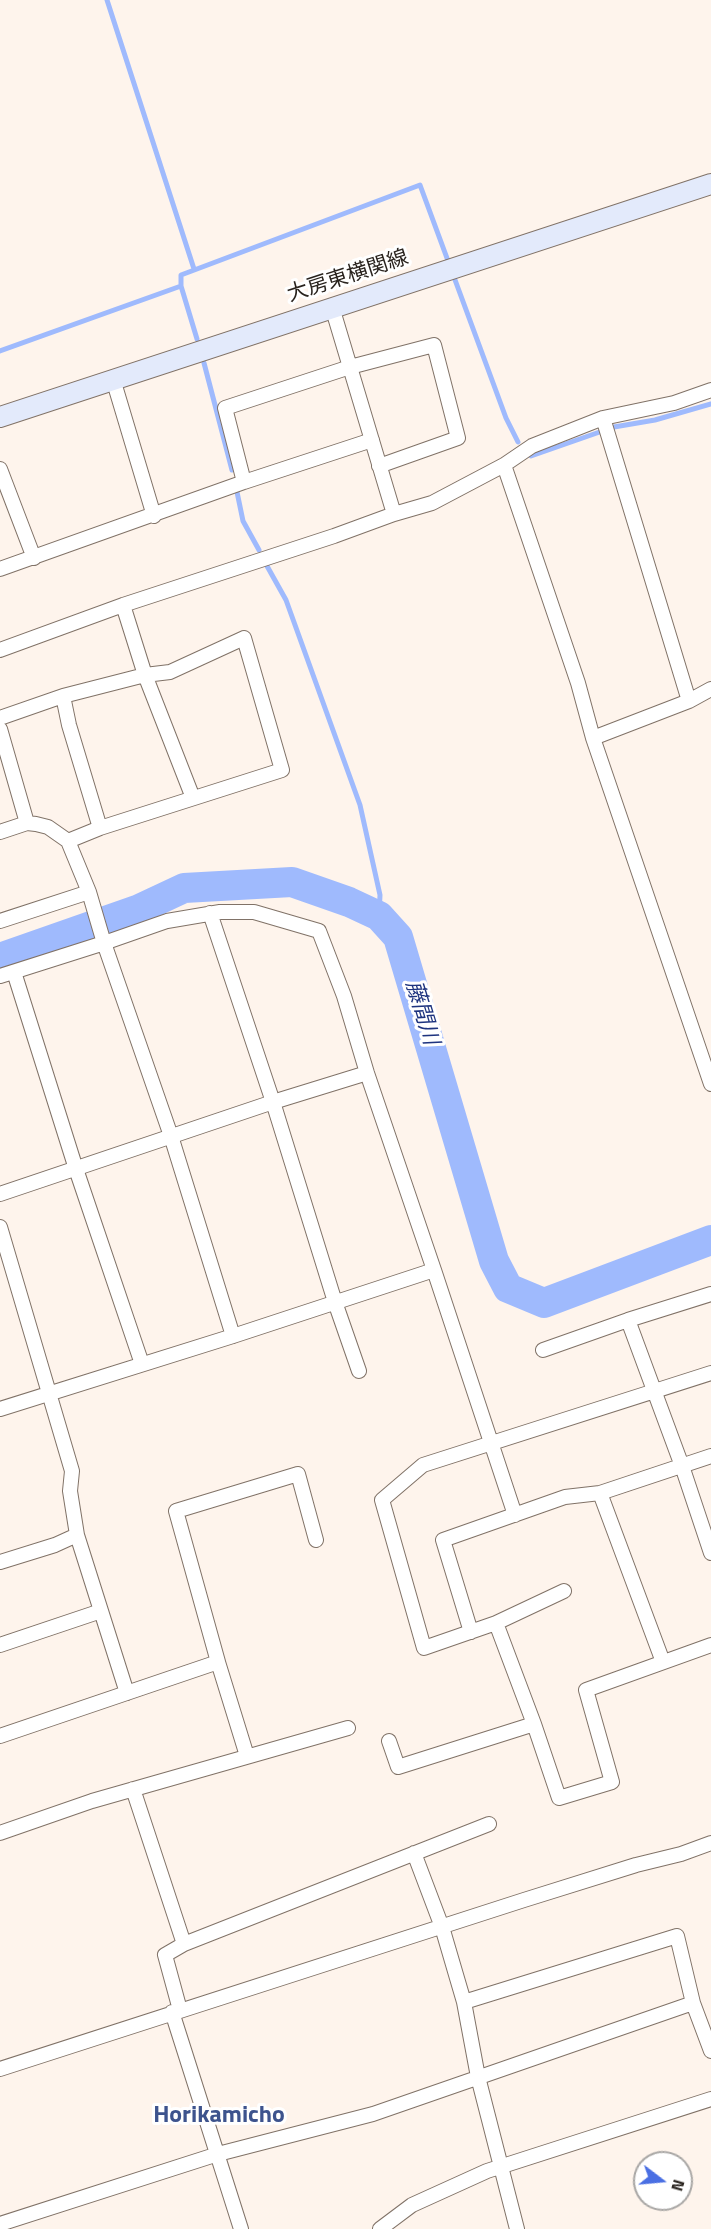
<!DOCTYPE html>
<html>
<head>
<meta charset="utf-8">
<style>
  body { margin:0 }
  #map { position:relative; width:711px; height:2229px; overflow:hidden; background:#fef4ec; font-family:"Titillium Web",sans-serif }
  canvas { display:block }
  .north { position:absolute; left:633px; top:2151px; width:60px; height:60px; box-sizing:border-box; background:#fff; border:2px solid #a9a7a5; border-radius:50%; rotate:106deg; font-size:16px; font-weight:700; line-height:24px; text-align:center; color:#29231e }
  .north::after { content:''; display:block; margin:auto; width:21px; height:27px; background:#4a6fe3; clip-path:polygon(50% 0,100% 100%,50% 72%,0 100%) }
</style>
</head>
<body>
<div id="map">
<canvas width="711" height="2229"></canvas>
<div class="north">N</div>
</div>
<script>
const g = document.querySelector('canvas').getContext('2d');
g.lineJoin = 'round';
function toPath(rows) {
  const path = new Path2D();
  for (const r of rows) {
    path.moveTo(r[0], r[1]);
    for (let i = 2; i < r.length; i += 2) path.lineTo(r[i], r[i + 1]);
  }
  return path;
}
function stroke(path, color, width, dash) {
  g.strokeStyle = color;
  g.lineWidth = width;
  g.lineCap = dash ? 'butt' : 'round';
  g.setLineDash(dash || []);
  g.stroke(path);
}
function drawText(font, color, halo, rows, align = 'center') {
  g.font = font + ' "Titillium Web","Noto Sans JP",sans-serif';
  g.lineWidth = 6;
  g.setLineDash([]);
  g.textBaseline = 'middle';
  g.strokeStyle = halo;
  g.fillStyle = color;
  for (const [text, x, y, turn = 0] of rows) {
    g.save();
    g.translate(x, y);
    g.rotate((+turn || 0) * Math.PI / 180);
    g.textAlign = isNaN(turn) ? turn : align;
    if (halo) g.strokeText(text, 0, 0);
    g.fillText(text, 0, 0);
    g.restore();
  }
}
stroke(toPath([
  [107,0,194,269],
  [181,286,197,339],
  [0,351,181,286,181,275,420,185,506,418,518,442],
  [204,363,232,470],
  [531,456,614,427,655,420,711,404],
  [237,492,243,521,259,550],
  [267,566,286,600,360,805,380,895,379,916]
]), '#9fbafd', 5);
stroke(toPath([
  [0,958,137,910,184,888,292,882,349,902,379,916,398,937,494,1261,508,1288,544,1303,711,1240]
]), '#9fbafd', 30);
const street = toPath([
  [332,307,394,514],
  [113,379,154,516],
  [603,418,689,701],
  [504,465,578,683,593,738,711,1084],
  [0,469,34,558],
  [244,482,225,408,350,367,434,345,458,438,379,466],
  [0,569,244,482,372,440],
  [123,605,145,675,193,798],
  [0,650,123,605,334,536,394,514,432,503,504,465,532,446,603,418,674,403,711,390],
  [0,718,63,696],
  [0,729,27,823],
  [593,738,689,701,711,689],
  [0,832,27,823,36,824,48,827,68,841,89,892,104,943,171,1136,233,1336],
  [68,841,100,828,282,770,244,638,170,672,145,675,63,696,69,725,100,828],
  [210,913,273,1102,335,1302,359,1371],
  [0,921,89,892],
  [14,972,76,1169,142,1364],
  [0,976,104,943,167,921,220,912,254,912,319,931,344,996,367,1073,434,1270,233,1336,0,1409],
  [0,1194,273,1102,367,1073],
  [0,1227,72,1471,70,1491,77,1535],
  [434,1270,515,1515],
  [711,1294,628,1320,682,1466,711,1553],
  [543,1350,628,1320],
  [0,1562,55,1545,77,1535,127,1693],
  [496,1623,424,1648,382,1500,423,1465,711,1373],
  [471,1632,443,1540,565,1497,600,1493],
  [0,1645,101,1611],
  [218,1662,176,1511,298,1474,316,1540],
  [663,1662,600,1493,711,1456],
  [534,1724,496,1623,564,1591],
  [0,1736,218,1662,247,1756],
  [389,1741,398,1767,534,1724,559,1798,612,1782,586,1690,711,1645],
  [133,1789,184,1944,165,1955,180,2010],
  [0,1833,92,1801,348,1728],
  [414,1853,442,1927,464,2002,478,2077,517,2229],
  [184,1944,489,1824],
  [464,2002,677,1936,693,2003,711,2051],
  [172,2012,241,2229],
  [0,2069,524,1900,636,1865,681,1854,711,1843],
  [0,2224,218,2154,373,2114,693,2003],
  [380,2229,412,2205,487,2171,711,2099]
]);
const secondary = toPath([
  [0,417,711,184]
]);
stroke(street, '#807267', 16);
stroke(secondary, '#807267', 22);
stroke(street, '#fff', 14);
stroke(secondary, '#e3eafb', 20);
drawText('21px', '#29231e', '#fff', [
  ["大房東横関線",348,277,-18]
]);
drawText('italic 22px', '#1e347f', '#fff', [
  ["藤間川",421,1013,73]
]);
drawText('bold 24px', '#3d538d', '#fff', [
  ["Horikamicho",219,2116]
]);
</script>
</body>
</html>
